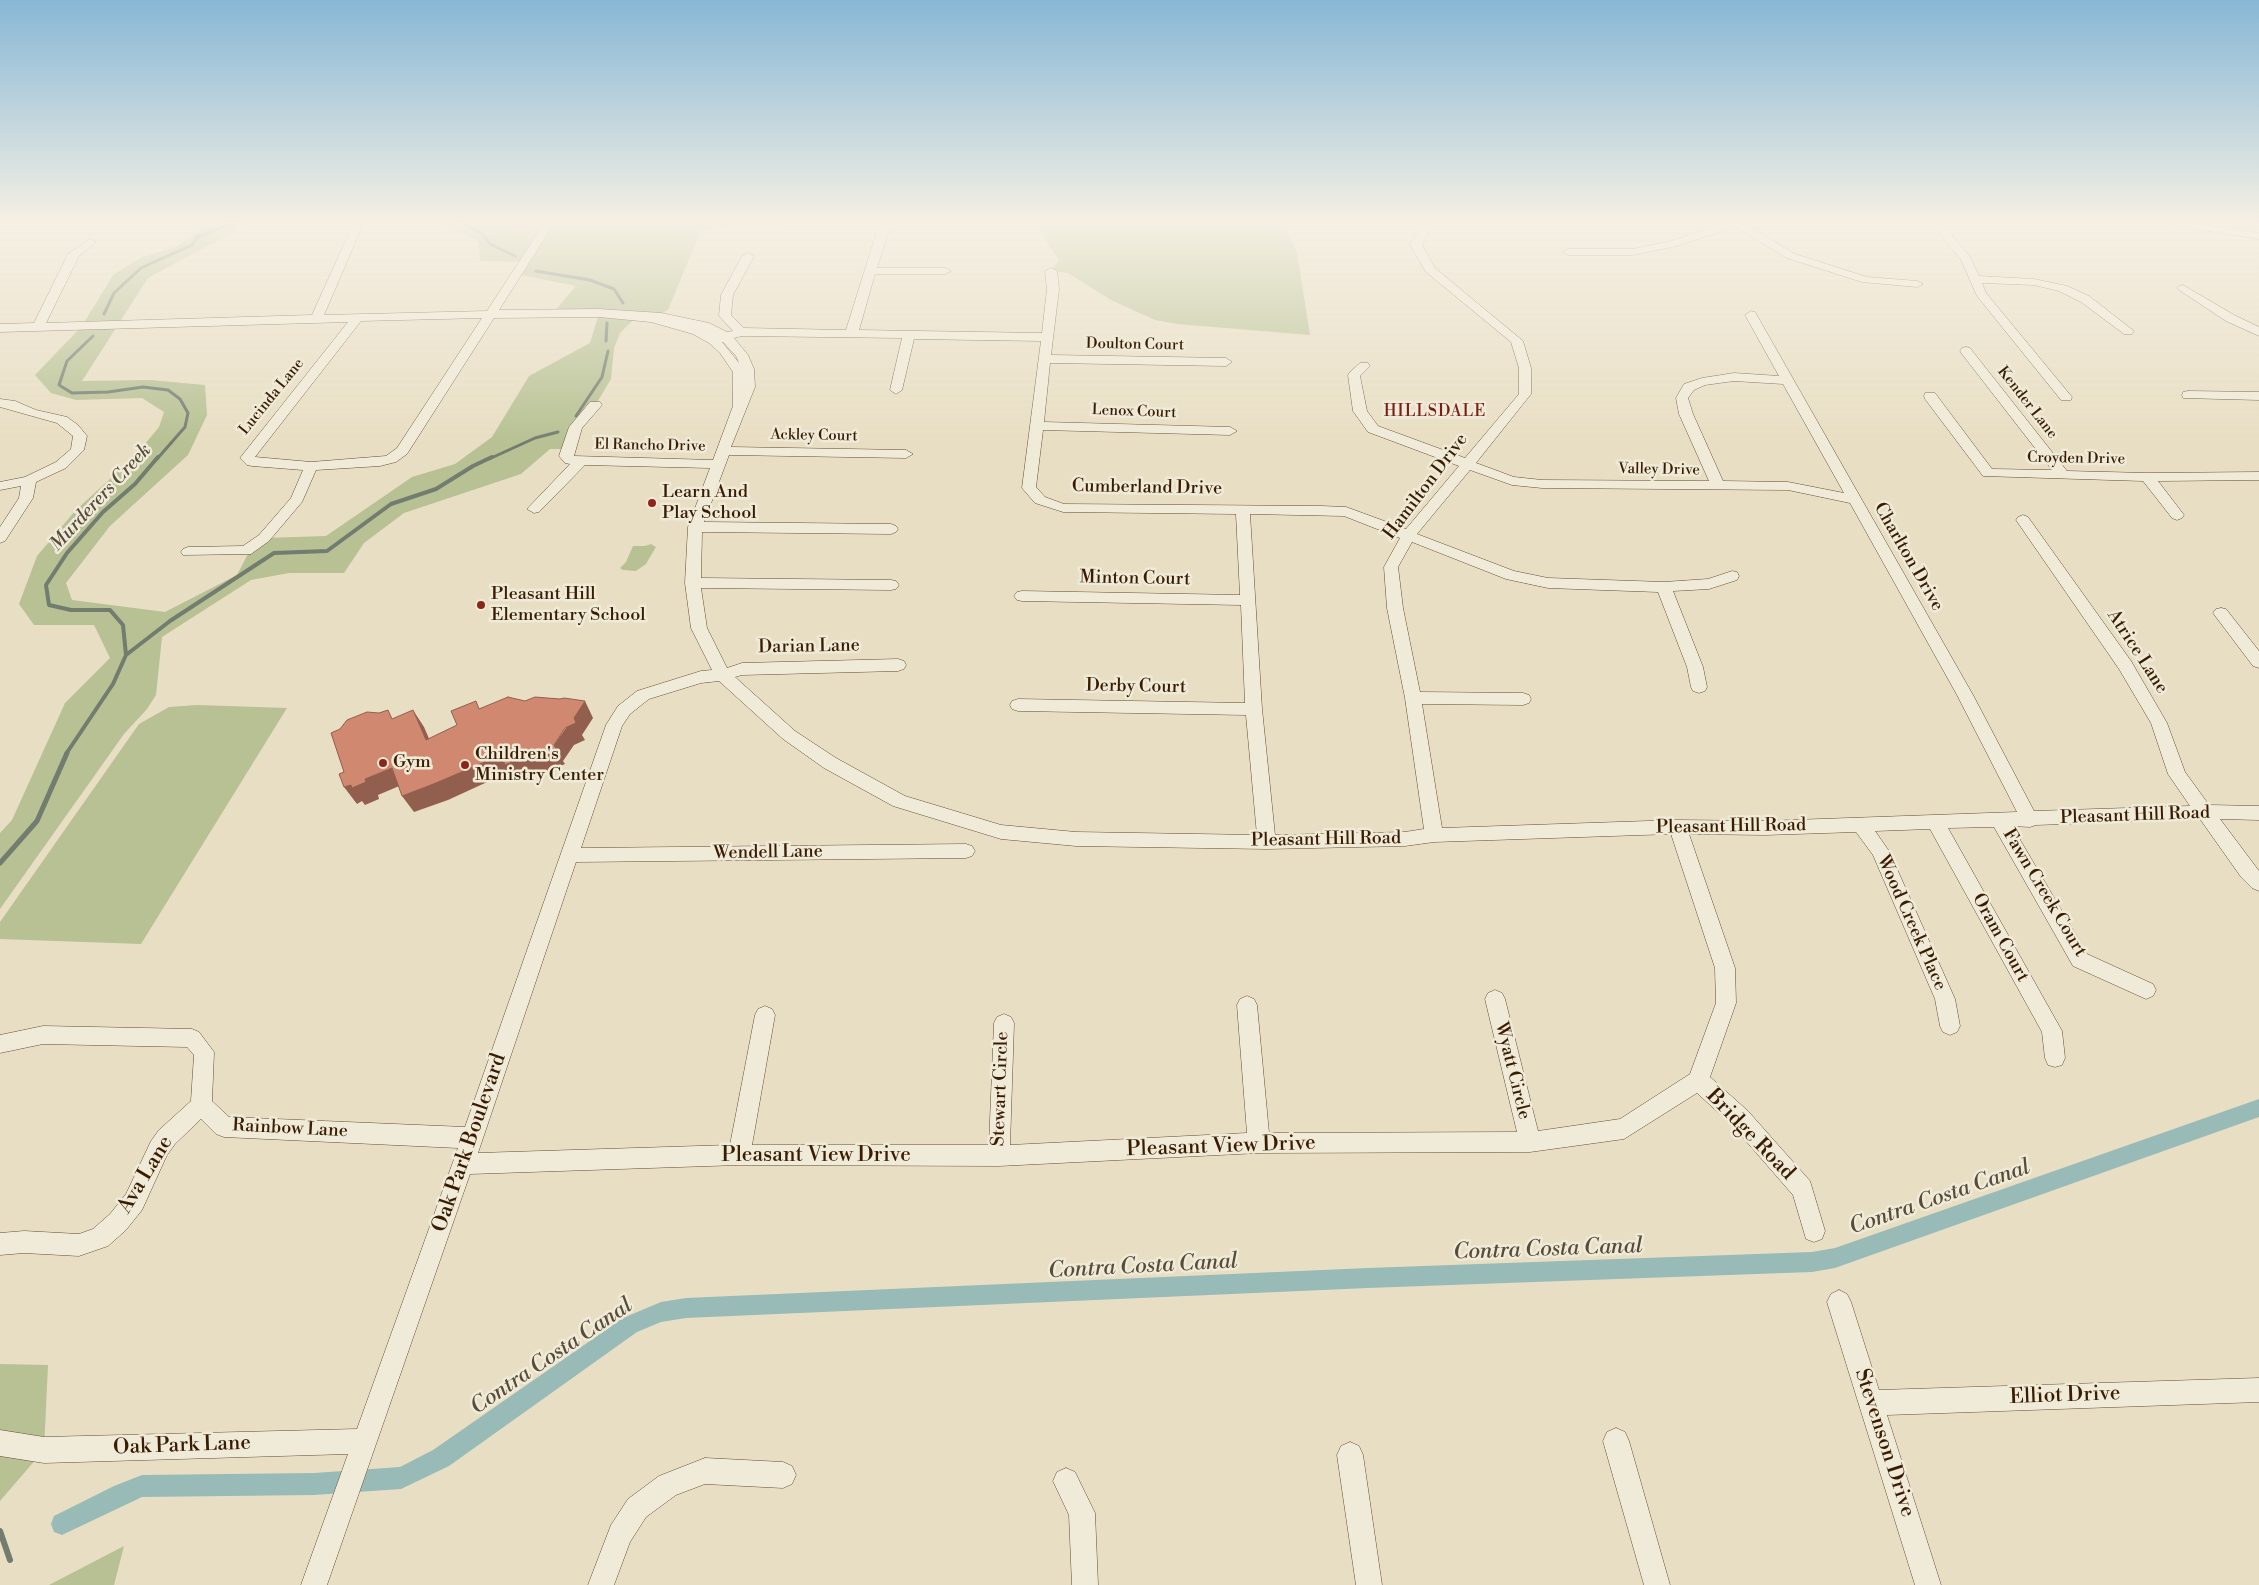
<!DOCTYPE html>
<html>
<head>
<meta charset="utf-8">
<style>
  body { margin:0 }
  canvas { display:block; background:#e8dec3 }
</style>
</head>
<body>
<canvas width="2259" height="1585"></canvas>
<script>
const g = document.querySelector('canvas').getContext('2d');
g.lineJoin = 'round';
function fill(path, color) {
  g.fillStyle = color;
  g.fill(path, 'evenodd');
}
function toPath(rows) {
  const path = new Path2D();
  for (const r of rows) {
    path.moveTo(r[0], r[1]);
    for (let i = 2; i < r.length; i += 2) path.lineTo(r[i], r[i + 1]);
  }
  return path;
}
function stroke(path, color, width, dash) {
  g.strokeStyle = color;
  g.lineWidth = width;
  g.lineCap = dash ? 'butt' : 'round';
  g.setLineDash(dash || []);
  g.stroke(path);
}
function drawText(font, color, halo, rows, align = 'center') {
  g.font = font + ' "Libre Bodoni",serif';
  g.lineWidth = 5;
  g.setLineDash([]);
  g.textBaseline = 'middle';
  g.strokeStyle = halo;
  g.fillStyle = color;
  for (const [text, x, y, turn = 0] of rows) {
    g.save();
    g.translate(x, y);
    g.rotate((+turn || 0) * Math.PI / 180);
    g.textAlign = isNaN(turn) ? turn : align;
    if (halo) g.strokeText(text, 0, 0);
    g.fillText(text, 0, 0);
    g.restore();
  }
}
fill(toPath([
  [223,222,252,222,148,278,82,381,150,380,205,385,207,415,188,455,110,526,66,583,72,600,165,612,237,575,249,552,264,538,326,536,412,477,455,464,492,437,529,376,590,343,599,313,553,313,576,286,516,274,524,262,480,261,478,240,430,222,485,222,482,227,546,228,550,222,817,222,701,230,668,310,652,318,636,317,620,333,614,348,611,379,569,449,550,449,521,474,404,513,364,543,344,573,289,573,251,580,162,637,156,695,147,709,124,734,0,909,0,833,12,820,65,703,110,658,94,625,34,625,19,604,37,556,75,511,135,456,159,427,164,412,142,398,76,400,51,393,35,375,82,326,113,275,142,257,176,247,201,229],
  [1040,222,1283,222,1297,252,1310,335,1177,324,1155,320,1111,300,1068,273,1051,271,1059,260,1045,240],
  [651,544,656,547,646,564,636,571,623,570,620,568,626,562,633,546,645,546],
  [197,705,287,708,141,944,0,939,0,922,139,724,169,707],
  [0,1364,48,1365,44,1450,0,1501],
  [124,1546,114,1585,49,1585]
]), '#b7c193');
stroke(toPath([
  [460,222,483,234,490,244,515,256],
  [536,271,590,280,614,289,623,303],
  [104,314,114,293,141,268,192,245,197,237,235,222],
  [93,336,67,361,59,385,72,393,108,392,143,387,168,390,180,399,188,413,185,427,157,459],
  [606,341,607,323],
  [576,416,602,377,608,351],
  [489,459,535,438,558,432]
]), '#727c6f', 3);
stroke(toPath([
  [126,655,170,621,274,553,327,551,391,504,436,489,473,466,492,457],
  [66,754,113,684,126,655,123,625,110,610,71,610,49,605,46,585,67,553,103,512,135,484,158,457]
]), '#727c6f', 4);
stroke(toPath([
  [0,863,37,821,67,753]
]), '#727c6f', 5);
stroke(toPath([
  [0,1531,10,1560]
]), '#727c6f', 6);
fill(toPath([
  [2259,1099,2259,1117,1835,1268,1812,1272,1368,1288,686,1318,661,1322,637,1332,449,1466,401,1489,314,1495,142,1497,62,1535,54,1532,51,1524,54,1516,114,1486,142,1475,314,1473,400,1467,433,1450,623,1318,661,1302,686,1298,1368,1268,1812,1252,1835,1248,2259,1099]
]), '#98bbb8');
const minor = toPath([
  [354,222,364,222,324,315,487,311,545,222,555,222,499,310,599,309,661,313,709,323,727,332,733,331,719,316,721,295,742,256,748,253,754,256,733,295,731,315,744,328,846,330,877,231,893,222,906,222,888,233,877,268,945,268,951,271,945,274,875,274,859,330,1042,333,1047,289,1045,271,1051,268,1057,271,1059,289,1051,355,1226,358,1232,362,1226,366,1050,363,1044,422,1230,427,1237,431,1230,435,1043,430,1036,487,1045,497,1064,504,1321,506,1346,507,1406,529,1459,466,1368,432,1353,411,1348,375,1350,372,1360,363,1368,363,1370,366,1360,376,1367,411,1378,426,1465,458,1519,394,1519,368,1511,342,1426,272,1410,245,1424,222,1434,222,1422,245,1435,268,1523,341,1531,368,1531,394,1476,463,1514,477,1542,480,1709,481,1679,414,1676,398,1684,384,1702,378,1734,373,1779,376,1745,315,1751,311,1755,312,1973,695,2034,811,2190,806,2168,774,2151,723,2119,669,2016,520,2018,517,2023,515,2028,517,2131,661,2167,723,2185,772,2209,805,2259,806,2259,820,2220,819,2259,871,2259,891,2252,888,2241,877,2200,819,2036,825,2030,827,2012,826,2087,954,2153,984,2156,990,2153,996,2146,999,2073,966,1994,827,1948,828,2062,1031,2065,1058,2062,1065,2055,1067,2048,1065,2045,1058,2042,1032,1930,829,1875,831,1889,851,1955,999,1960,1026,1957,1032,1950,1035,1943,1032,1940,1026,1935,999,1873,855,1856,832,1765,835,1689,834,1735,968,1736,1003,1710,1077,1748,1111,1810,1181,1825,1231,1822,1239,1814,1242,1806,1239,1793,1195,1732,1125,1697,1093,1624,1139,1530,1152,1259,1153,999,1166,739,1165,470,1174,327,1585,301,1585,348,1454,44,1463,0,1456,0,1430,44,1437,357,1429,458,1148,224,1137,216,1134,201,1119,175,1144,167,1155,142,1210,126,1230,108,1246,79,1256,24,1253,0,1255,0,1233,24,1231,79,1234,93,1229,110,1214,126,1194,151,1141,159,1130,191,1101,194,1055,187,1047,43,1044,0,1053,0,1035,43,1026,192,1029,199,1032,214,1052,212,1101,229,1117,465,1127,606,725,618,706,637,691,701,671,712,670,691,628,685,583,688,527,710,468,585,465,539,512,534,513,527,509,570,464,565,463,559,456,569,427,590,402,600,402,602,405,582,428,574,456,713,460,733,406,733,372,720,353,709,343,693,334,651,322,599,317,494,318,407,454,396,462,380,466,316,470,302,502,269,541,251,554,183,555,181,552,183,549,188,547,243,546,259,535,291,498,303,470,252,466,247,465,240,458,348,322,0,332,0,324,34,323,68,254,90,239,96,242,79,256,46,323,312,315,354,222],
  [482,318,397,448,386,456,311,462,255,457,361,321,482,318],
  [742,336,902,338,890,390,896,394,902,390,914,339,1041,341,1022,488,1035,503,1063,512,1236,514,1240,595,1022,591,1017,592,1014,596,1017,600,1022,601,1241,605,1245,703,1018,699,1012,701,1010,705,1012,709,1018,711,1246,715,1257,835,1076,832,1001,825,905,796,836,758,795,731,735,677,742,675,898,671,904,669,906,665,904,661,898,659,742,663,727,668,707,628,701,588,891,590,896,589,899,585,896,581,891,580,701,578,702,532,891,534,896,532,898,529,896,526,891,524,704,522,729,455,906,458,913,454,906,450,731,447,755,387,754,369,748,355,734,338,742,336],
  [722,342,723,342,736,356,739,363,722,342],
  [1734,381,1783,384,1844,493,1788,482,1723,481,1693,414,1688,398,1694,390,1705,385,1734,381],
  [1470,470,1512,485,1542,488,1788,490,1850,503,1957,695,2017,812,1765,821,1678,820,1442,828,1422,704,1523,705,1529,703,1531,699,1529,695,1523,693,1420,692,1403,608,1398,567,1412,542,1506,579,1548,588,1658,592,1687,667,1691,687,1693,691,1699,693,1705,691,1707,687,1703,667,1673,591,1709,589,1737,580,1739,576,1737,572,1732,571,1708,579,1664,582,1548,578,1514,571,1417,534,1470,470],
  [1250,514,1344,516,1400,538,1384,567,1387,608,1405,698,1424,829,1405,832,1275,835,1262,709,1250,514],
  [719,681,783,739,824,768,893,806,1001,839,1076,846,1267,849,1405,846,1434,842,1671,834,1715,968,1716,1003,1690,1074,1620,1119,1538,1131,1505,999,1502,993,1495,990,1488,993,1485,999,1517,1132,1269,1133,1257,1005,1254,999,1247,996,1240,999,1237,1005,1247,1133,1010,1145,1014,1023,1011,1017,1004,1014,997,1017,994,1023,989,1145,752,1145,775,1015,772,1009,765,1006,758,1009,755,1015,730,1145,478,1153,576,862,966,858,972,856,975,851,972,846,966,844,581,848,622,726,630,714,649,699,701,683,719,681],
  [1728,222,1742,222,1795,254,1867,277,1917,281,1923,284,1917,287,1862,282,1787,258,1735,227,1677,246,1633,255,1569,255,1563,252,1569,249,1633,249,1671,241,1728,222],
  [1930,222,1941,222,1970,257,1979,276,2034,279,2067,286,2089,296,2134,331,2132,334,2124,334,2081,302,2059,291,2034,285,1982,283,1986,293,2072,397,2071,400,2061,400,1977,296,1961,260,1930,222],
  [2164,222,2189,222,2259,233,2259,239,2169,225,2164,222],
  [2183,285,2234,315,2259,327,2259,336,2226,321,2179,290,2177,288,2179,286,2183,285],
  [1966,347,1970,348,2067,471,2147,473,2259,472,2259,480,2158,481,2184,515,2182,518,2177,520,2172,518,2143,481,1983,476,1925,399,1924,396,1925,393,1935,393,1992,469,2052,470,1962,354,1960,351,1962,348,1966,347],
  [2188,391,2259,392,2259,400,2183,398,2182,395,2183,392,2188,391],
  [0,399,15,401,36,410,67,417,78,425,87,436,84,450,66,468,36,482,33,498,5,541,0,543,0,527,19,498,21,486,0,490,0,482,25,477,56,462,71,449,73,436,57,423,0,407,0,399],
  [2221,608,2226,609,2259,651,2259,668,2253,666,2216,617,2213,613,2216,609,2221,608],
  [1839,1290,1847,1294,1851,1302,1879,1390,2259,1378,2259,1402,1887,1415,1941,1585,1915,1585,1827,1302,1831,1294,1839,1290],
  [1616,1428,1625,1432,1629,1441,1670,1585,1644,1585,1603,1441,1607,1432,1616,1428],
  [1350,1442,1359,1446,1363,1455,1382,1585,1356,1585,1337,1455,1341,1446,1350,1442],
  [705,1458,783,1462,792,1466,796,1475,792,1484,783,1488,705,1484,676,1495,646,1517,630,1542,614,1585,588,1585,611,1525,628,1499,659,1476,705,1458],
  [1066,1468,1075,1472,1095,1513,1098,1585,1072,1585,1069,1515,1053,1481,1057,1472,1066,1468]
]);
stroke(minor, '#654d32', 1);
fill(minor, '#f0ead8');
fill(toPath([
  [585,701,593,718,582,735,585,740,574,745,563,761,565,764,544,773,542,770,515,781,509,772,448,800,414,812,402,796,501,755,554,745],
  [413,710,424,727,437,757,426,740],
  [392,768,404,784,378,795,379,799,365,805,362,801,357,804,344,787]
]), '#925f4e');
const building = toPath([
  [508,697,525,701,535,697,560,699,564,698,585,701,574,718,576,723,565,728,554,745,556,748,534,757,533,753,505,765,501,755,436,783,402,796,392,768,365,779,366,782,352,788,351,785,344,787,339,774,344,772,331,733,340,729,347,720,367,712,379,713,388,710,392,719,413,710,426,740,457,725,451,711,476,701,479,709,508,697]
]);
fill(building, '#d18870');
stroke(building, '#925f4e', 1);
const sky = g.createLinearGradient(0, 0, 0, 444);
sky.addColorStop(0, '#88b7d5');
sky.addColorStop(0.5, '#f5f0e4');
sky.addColorStop(1, '#f5f0e400');
g.fillStyle = sky;
g.fillRect(0, 0, 2259, 444);
for (const [x, y, r, color] of [
  [652,503,5,"#8f2418"],
  [481,605,5,"#8f2418"],
  [383,763,5,"#8f2418"],
  [465,765,5,"#8f2418"]
]) {
  const dot = new Path2D();
  dot.arc(x, y, r, 0, 2 * Math.PI);
  g.fillStyle = color;
  g.fill(dot);
  stroke(dot, '#f0ead8', 2);
}
drawText('15px', '#391d02', '#f0ead8', [
  ["Doulton Court",1135,345,1],
  ["Lucinda Lane",272,397,-51],
  ["Kender Lane",2027,403,52],
  ["Lenox Court",1134,412,2],
  ["Ackley Court",814,436,1],
  ["El Rancho Drive",650,446,1],
  ["Croyden Drive",2076,459,1],
  ["Valley Drive",1659,470,1]
]);
g.letterSpacing = '1px';
drawText('16px', '#7a1f14', '#f0ead8', [
  ["HILLSDALE",1435,412]
]);
g.letterSpacing = '0px';
drawText('18px', '#391d02', '#f0ead8', [
  ["Hamilton Drive",1426,487,-53],
  ["Cumberland Drive",1147,488,1],
  ["Charlton Drive",1908,557,60],
  ["Minton Court",1135,579,1],
  ["Darian Lane",809,647,-1],
  ["Atrice Lane",2137,652,57],
  ["Derby Court",1136,687,1],
  ["Pleasant Hill Road",2135,816,-2],
  ["Pleasant Hill Road",1731,827,-1],
  ["Pleasant Hill Road",1326,840,-1],
  ["Wendell Lane",768,853,-1],
  ["Fawn Creek Court",2044,893,59],
  ["Wood Creek Place",1911,923,66],
  ["Oram Court",2000,938,61],
  ["Wyatt Circle",1512,1071,76],
  ["Stewart Circle",1001,1089,-88],
  ["Rainbow Lane",290,1129,3]
]);
drawText('18px', '#391d02', '#f0ead8', [
  ["Learn And",662,493],
  ["Play School",662,514],
  ["Pleasant Hill",491,595],
  ["Elementary School",491,616],
  ["Children's",475,755],
  ["Ministry Center",475,776],
  ["Gym",393,763]
], 'left');
drawText('italic 19px', '#564c39', '#f0ead8', [
  ["Murderers Creek",101,498,-47]
]);
drawText('21px', '#391d02', '#f0ead8', [
  ["Bridge Road",1750,1135,46],
  ["Oak Park Boulevard",470,1143,-71],
  ["Pleasant View Drive",1221,1147,-2],
  ["Pleasant View Drive",816,1156],
  ["Ava Lane",146,1175,-59],
  ["Elliot Drive",2065,1396,-2],
  ["Stevenson Drive",1884,1443,72],
  ["Oak Park Lane",182,1446,-2]
]);
drawText('italic 22px', '#564c39', '#f0ead8', [
  ["Contra Costa Canal",1940,1198,-19],
  ["Contra Costa Canal",1548,1250,-2],
  ["Contra Costa Canal",1143,1267,-3],
  ["Contra Costa Canal",552,1357,-34]
]);
</script>
</body>
</html>
